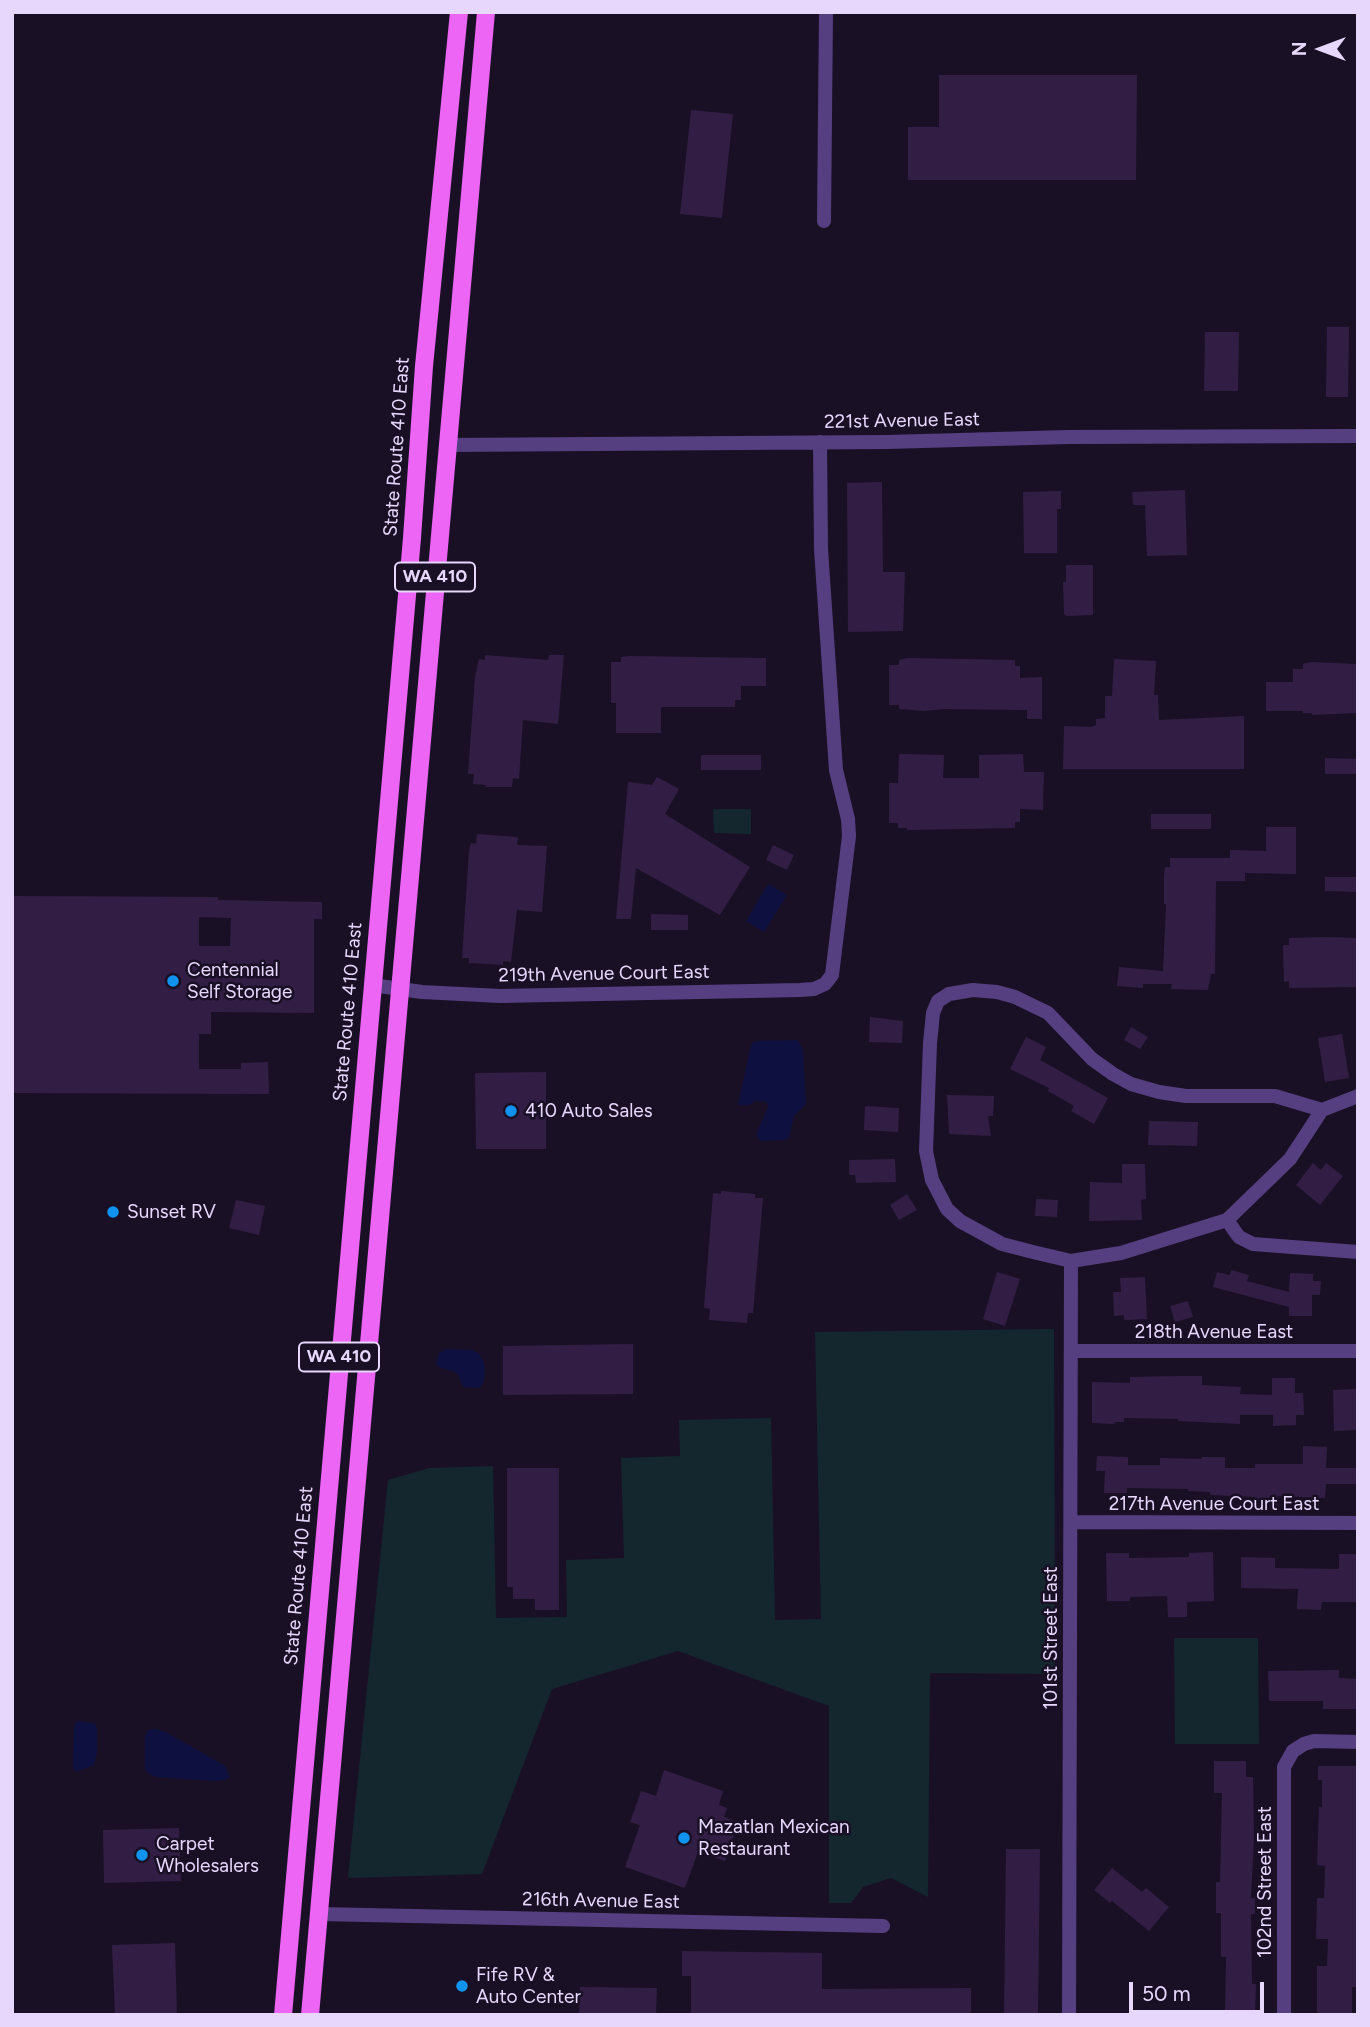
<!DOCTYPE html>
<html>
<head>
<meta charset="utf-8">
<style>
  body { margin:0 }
  #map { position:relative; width:1370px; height:2027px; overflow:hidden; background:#1a1025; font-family:Figtree,sans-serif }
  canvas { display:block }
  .frame { position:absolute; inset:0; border:14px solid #e7d7fc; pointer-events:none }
  .north { position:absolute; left:1286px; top:14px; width:70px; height:70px; -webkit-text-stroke:5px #1a1025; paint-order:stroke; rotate:270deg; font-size:19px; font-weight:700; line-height:28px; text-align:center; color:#e7d7fc }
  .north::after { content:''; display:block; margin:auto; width:24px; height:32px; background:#e7d7fc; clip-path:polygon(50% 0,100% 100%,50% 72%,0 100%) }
  .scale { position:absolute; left:1129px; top:1982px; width:135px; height:32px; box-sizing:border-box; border:4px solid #e7d7fc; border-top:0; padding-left:9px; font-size:21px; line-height:24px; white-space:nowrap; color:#e7d7fc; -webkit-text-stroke:5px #1a1025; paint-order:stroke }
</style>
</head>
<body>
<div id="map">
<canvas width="1370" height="2027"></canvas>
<div class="frame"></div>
<div class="north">N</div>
<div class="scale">50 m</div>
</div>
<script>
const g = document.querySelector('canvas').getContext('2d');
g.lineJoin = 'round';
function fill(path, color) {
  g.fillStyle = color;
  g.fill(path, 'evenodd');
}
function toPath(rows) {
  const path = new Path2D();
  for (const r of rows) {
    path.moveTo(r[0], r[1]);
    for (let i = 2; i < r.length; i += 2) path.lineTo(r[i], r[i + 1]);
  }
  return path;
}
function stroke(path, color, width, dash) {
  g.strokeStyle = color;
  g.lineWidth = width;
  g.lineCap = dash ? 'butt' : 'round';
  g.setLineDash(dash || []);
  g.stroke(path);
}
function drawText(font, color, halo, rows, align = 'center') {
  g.font = font + ' Figtree,sans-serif';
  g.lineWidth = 5;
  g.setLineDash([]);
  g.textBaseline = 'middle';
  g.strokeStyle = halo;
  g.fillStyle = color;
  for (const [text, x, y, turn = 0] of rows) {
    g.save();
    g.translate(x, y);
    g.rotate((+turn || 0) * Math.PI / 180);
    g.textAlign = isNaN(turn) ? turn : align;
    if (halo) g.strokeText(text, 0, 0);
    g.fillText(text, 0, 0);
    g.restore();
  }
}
fill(toPath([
  [713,809,751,809,751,834,714,833],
  [1054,1329,1055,1674,930,1673,928,1897,891,1878,863,1887,851,1903,829,1903,829,1706,678,1651,552,1689,482,1874,348,1878,388,1480,429,1468,493,1466,496,1618,567,1617,566,1560,624,1558,621,1458,680,1456,679,1420,771,1418,775,1620,821,1619,815,1332],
  [1174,1638,1258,1638,1259,1744,1175,1744]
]), '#14272e');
fill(toPath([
  [768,884,787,895,764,932,746,921],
  [798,1040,803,1050,806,1104,794,1116,789,1137,786,1140,760,1141,757,1137,757,1132,768,1107,767,1102,755,1101,749,1105,738,1105,751,1045,754,1042,760,1041],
  [447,1349,473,1350,480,1355,484,1362,485,1372,484,1381,480,1388,463,1387,458,1375,453,1371,440,1368,436,1364,439,1353],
  [77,1721,95,1723,97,1730,97,1752,94,1765,77,1772,73,1768,74,1726],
  [156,1729,166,1732,225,1766,230,1777,225,1780,214,1781,155,1777,148,1773,145,1769,145,1736,148,1730]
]), '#0e1040');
fill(toPath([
  [939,75,1137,75,1136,180,908,180,908,127,939,127],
  [691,110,733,114,722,218,680,214],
  [1327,327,1349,327,1348,397,1326,397],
  [1205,332,1239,332,1238,391,1204,391],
  [882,482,883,572,905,572,903,631,848,632,847,483],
  [1185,490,1187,555,1147,556,1145,505,1133,505,1132,492],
  [1061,491,1061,509,1057,509,1057,553,1024,553,1023,492],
  [1066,565,1093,565,1093,615,1067,616,1064,614,1063,582,1066,582],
  [485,655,548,660,549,655,564,655,558,724,523,720,519,779,513,778,512,787,485,787,486,785,473,784,474,774,468,774,475,677,479,659,485,660],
  [629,656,766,658,766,686,741,686,741,700,735,700,735,707,661,707,661,733,616,733,616,703,611,703,611,662,621,662,621,657],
  [907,658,1015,660,1015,666,1020,666,1020,678,1042,677,1042,719,1027,719,1027,710,944,709,924,711,899,709,899,705,889,705,889,665,899,665,899,660],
  [1114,659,1156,661,1154,695,1158,695,1159,720,1244,716,1244,769,1063,769,1064,726,1091,727,1096,725,1096,719,1105,718,1105,696,1112,696],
  [1311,662,1358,664,1358,713,1312,715,1312,713,1303,713,1303,711,1266,711,1266,682,1293,682,1293,669,1303,669,1303,664],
  [899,754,944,755,943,778,979,778,979,755,1023,754,1024,772,1044,772,1043,810,1020,809,1020,822,1015,822,1015,828,907,830,907,828,898,828,898,823,889,823,889,783,898,783],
  [701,755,761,755,761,770,701,770],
  [1325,758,1358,759,1358,774,1325,774],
  [657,777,679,789,665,814,750,867,720,915,636,868,631,919,616,919,628,782,652,785],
  [1151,814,1211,814,1211,829,1151,829],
  [1266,827,1296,827,1296,874,1245,873,1245,881,1216,881,1215,974,1211,974,1208,990,1171,989,1172,984,1143,984,1143,988,1117,986,1119,967,1163,971,1166,904,1164,904,1164,876,1165,867,1170,867,1170,858,1230,858,1230,850,1266,851],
  [477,834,518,837,517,845,547,846,542,912,517,910,511,962,503,961,503,965,469,963,469,958,462,958,469,851,471,843,476,844],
  [773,845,794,855,787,870,766,860],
  [1325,877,1358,877,1358,892,1325,891],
  [12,896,218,897,218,900,322,902,322,919,314,919,314,1013,211,1012,211,1034,199,1034,199,1069,241,1069,241,1063,268,1062,269,1094,12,1093],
  [199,917,231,918,230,946,199,946],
  [651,914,688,915,688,930,651,930],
  [1324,937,1358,938,1358,987,1289,988,1289,981,1284,982,1283,945,1289,945,1289,938],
  [870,1017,903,1021,902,1043,869,1042],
  [1131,1027,1148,1037,1140,1049,1124,1040],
  [1342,1034,1349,1078,1325,1082,1318,1038],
  [1026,1037,1046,1047,1040,1060,1108,1098,1094,1124,1071,1111,1074,1106,1048,1091,1049,1088,1010,1069],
  [546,1072,546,1149,476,1149,475,1073],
  [947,1095,994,1096,993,1116,988,1116,991,1136,949,1134],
  [865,1106,899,1108,898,1132,864,1130],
  [1149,1121,1198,1122,1197,1146,1148,1145],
  [895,1159,896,1182,856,1183,855,1175,849,1175,849,1160],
  [1313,1163,1321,1170,1326,1163,1343,1176,1320,1205,1296,1185],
  [1122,1164,1145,1164,1146,1199,1141,1200,1142,1220,1089,1221,1090,1182,1122,1183],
  [721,1191,755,1194,755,1198,763,1198,753,1313,748,1313,747,1323,709,1320,710,1309,704,1308,713,1193,721,1194],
  [907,1194,917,1210,899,1220,890,1205],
  [1036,1199,1058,1200,1057,1217,1035,1216],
  [236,1200,265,1206,259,1235,229,1228],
  [1231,1270,1249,1275,1247,1281,1289,1292,1290,1273,1313,1274,1313,1281,1321,1281,1320,1295,1312,1295,1312,1316,1289,1316,1289,1307,1213,1287,1217,1272,1230,1275],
  [997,1272,1020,1279,1005,1326,983,1319],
  [1145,1277,1147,1319,1124,1320,1124,1315,1114,1316,1113,1292,1121,1292,1120,1278],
  [1188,1301,1193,1317,1175,1322,1170,1306],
  [633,1344,633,1394,503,1395,503,1346],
  [1179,1376,1202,1376,1202,1385,1241,1387,1240,1394,1272,1395,1272,1378,1295,1378,1295,1393,1303,1393,1304,1415,1296,1415,1296,1425,1273,1426,1273,1415,1240,1415,1240,1424,1178,1421,1178,1419,1124,1418,1124,1422,1115,1422,1114,1424,1092,1423,1092,1382,1130,1383,1130,1377],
  [1356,1389,1358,1430,1334,1431,1333,1390],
  [1303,1446,1327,1447,1326,1468,1358,1468,1358,1484,1326,1484,1325,1498,1278,1496,1278,1505,1255,1504,1255,1497,1210,1495,1210,1492,1188,1491,1188,1489,1127,1488,1127,1493,1104,1493,1105,1471,1096,1471,1097,1456,1128,1457,1128,1465,1160,1465,1160,1458,1202,1459,1202,1457,1225,1457,1225,1468,1255,1468,1255,1464,1303,1464],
  [507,1468,559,1468,559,1610,535,1610,535,1599,513,1599,513,1587,507,1587],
  [1213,1552,1214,1601,1187,1602,1187,1617,1168,1617,1167,1596,1130,1597,1130,1601,1107,1601,1106,1553,1129,1553,1129,1558,1189,1557,1189,1553],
  [1339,1554,1358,1554,1358,1602,1322,1602,1321,1610,1297,1609,1298,1589,1241,1588,1241,1557,1275,1558,1275,1568,1339,1569],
  [1339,1670,1339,1678,1358,1679,1358,1709,1323,1709,1323,1701,1269,1701,1268,1671],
  [1214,1761,1246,1761,1246,1777,1253,1777,1254,1838,1251,1898,1255,1898,1255,1914,1251,1914,1252,1984,1256,1984,1255,2015,1225,2015,1226,1957,1221,1957,1221,1913,1216,1913,1216,1882,1220,1882,1222,1793,1214,1793],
  [1318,1766,1358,1766,1358,1987,1352,1987,1352,2015,1317,2015,1317,1966,1327,1966,1328,1939,1316,1939,1317,1898,1324,1898,1325,1866,1317,1865,1319,1807,1322,1807,1322,1780,1318,1780],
  [664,1770,723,1791,719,1805,727,1808,724,1817,738,1822,725,1861,698,1852,685,1888,625,1867,640,1825,630,1822,641,1791,656,1796],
  [179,1828,181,1881,104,1883,103,1830],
  [1006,1849,1040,1849,1038,2015,1004,2015],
  [1112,1868,1142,1892,1146,1888,1169,1907,1149,1931,1112,1901,1110,1903,1094,1890],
  [175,1943,177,2015,115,2015,112,1945],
  [682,1951,822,1953,822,1989,971,1988,971,2015,691,2015,691,1976,682,1976],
  [580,1987,657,1988,656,2015,579,2015]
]), '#321e44');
stroke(toPath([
  [824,221,826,12],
  [447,445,887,442,1068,437,1358,436],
  [372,985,422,992,500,996,800,990,814,989,825,984,832,975,849,836,848,819,836,770,821,549,820,442],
  [1322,1110,1290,1159,1227,1220,1121,1253,1071,1261,1033,1252,1002,1244,960,1221,947,1209,932,1180,926,1151,930,1043,933,1013,938,1001,949,994,973,990,997,992,1015,997,1048,1013,1092,1059,1113,1074,1131,1084,1159,1092,1186,1096,1275,1096,1322,1110,1358,1096],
  [1227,1220,1239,1237,1253,1244,1358,1252],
  [1071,1351,1358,1351],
  [1071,1522,1358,1523],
  [319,1914,883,1926],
  [1069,2015,1071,1261],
  [1284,2015,1284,1767,1293,1751,1304,1744,1314,1741,1358,1742]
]), '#563f80', 14);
stroke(toPath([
  [283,2015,412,538,424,366,459,12],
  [310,2015,486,12]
]), '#ec65f5', 18);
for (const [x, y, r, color] of [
  [173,981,7,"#1093ef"],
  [511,1111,7,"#1093ef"],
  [113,1212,7,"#1093ef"],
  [684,1838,7,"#1093ef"],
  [142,1855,7,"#1093ef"],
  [462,1986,7,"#1093ef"]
]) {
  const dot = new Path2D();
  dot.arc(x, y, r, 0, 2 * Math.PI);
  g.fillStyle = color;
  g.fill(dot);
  stroke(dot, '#1a1025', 2.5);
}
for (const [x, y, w] of [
  [435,577,80],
  [339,1357,80]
]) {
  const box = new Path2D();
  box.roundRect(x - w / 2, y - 14.5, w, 29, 5);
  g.fillStyle = '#1a1025';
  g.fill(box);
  stroke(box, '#e7d7fc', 2);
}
drawText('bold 18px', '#e7d7fc', null, [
  ["WA 410",435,577],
  ["WA 410",339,1357]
]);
drawText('19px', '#e7d7fc', '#1a1025', [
  ["221st Avenue East",902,421,-1],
  ["State Route 410 East",397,447,-86],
  ["219th Avenue Court East",604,974,-1],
  ["State Route 410 East",348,1012,-85],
  ["218th Avenue East",1214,1332],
  ["217th Avenue Court East",1214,1504],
  ["State Route 410 East",299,1576,-85],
  ["101st Street East",1051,1638,-90],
  ["102nd Street East",1265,1882,-90],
  ["216th Avenue East",601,1901,1]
]);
drawText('19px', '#e7d7fc', '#1a1025', [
  ["Centennial",187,970],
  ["Self Storage",187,992],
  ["410 Auto Sales",525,1111],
  ["Sunset RV",127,1212],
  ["Mazatlan Mexican",698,1827],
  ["Restaurant",698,1849],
  ["Carpet",156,1844],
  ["Wholesalers",156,1866],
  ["Fife RV &",476,1975],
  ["Auto Center",476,1997]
], 'left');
</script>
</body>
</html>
